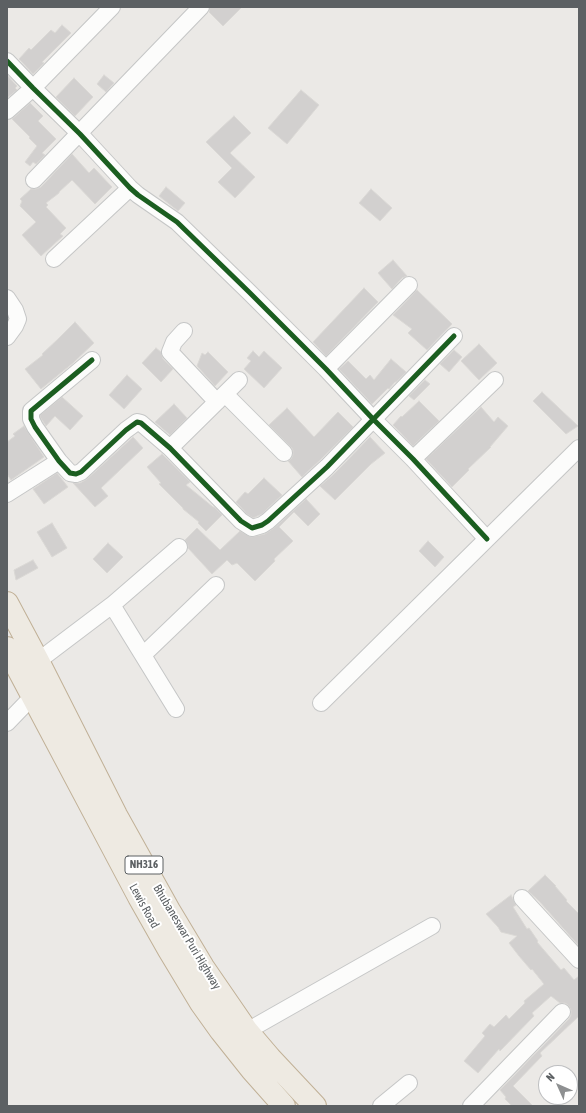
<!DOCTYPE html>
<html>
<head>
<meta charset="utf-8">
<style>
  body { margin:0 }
  #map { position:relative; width:586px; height:1113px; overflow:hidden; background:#ebe9e6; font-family:"Asap Condensed",sans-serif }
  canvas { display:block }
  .frame { position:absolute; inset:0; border:8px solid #5c6063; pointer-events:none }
  .north { position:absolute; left:538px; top:1065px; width:40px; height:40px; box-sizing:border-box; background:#fff; border:1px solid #bebfc1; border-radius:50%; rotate:315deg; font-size:11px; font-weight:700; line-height:16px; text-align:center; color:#5c6063 }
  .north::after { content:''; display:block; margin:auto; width:14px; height:18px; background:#8e9091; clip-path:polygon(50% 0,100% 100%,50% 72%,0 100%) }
</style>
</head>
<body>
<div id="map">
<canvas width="586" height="1113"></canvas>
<div class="frame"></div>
<div class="north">N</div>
</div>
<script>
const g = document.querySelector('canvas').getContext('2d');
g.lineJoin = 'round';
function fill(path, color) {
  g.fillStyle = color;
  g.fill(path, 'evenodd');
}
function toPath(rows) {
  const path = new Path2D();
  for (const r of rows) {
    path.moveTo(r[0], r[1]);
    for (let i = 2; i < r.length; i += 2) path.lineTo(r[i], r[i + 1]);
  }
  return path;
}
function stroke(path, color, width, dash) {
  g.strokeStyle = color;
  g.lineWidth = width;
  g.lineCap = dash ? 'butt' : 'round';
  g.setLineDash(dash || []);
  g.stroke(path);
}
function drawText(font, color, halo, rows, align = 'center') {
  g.font = font + ' "Asap Condensed",sans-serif';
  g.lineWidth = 4;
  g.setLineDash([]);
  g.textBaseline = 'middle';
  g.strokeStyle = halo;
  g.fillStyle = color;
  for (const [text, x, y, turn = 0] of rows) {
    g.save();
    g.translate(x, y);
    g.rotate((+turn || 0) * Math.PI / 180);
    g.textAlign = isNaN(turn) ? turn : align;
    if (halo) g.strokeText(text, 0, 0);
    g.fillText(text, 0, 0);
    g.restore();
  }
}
const building = toPath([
  [210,7,242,7,223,26,209,12,210,7],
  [62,25,71,33,42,62,44,63,33,74,19,59,29,48,31,50,51,30,55,33,62,25],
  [7,75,17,86,15,88,17,90,7,98,7,75],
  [104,75,114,83,106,92,97,84,104,75],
  [74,78,93,97,75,116,56,97,74,78],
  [301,90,319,105,287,144,268,128,301,90],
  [30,103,43,116,38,121,56,139,42,153,45,155,36,164,33,162,30,166,25,162,37,146,29,138,30,137,12,119,30,103],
  [234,116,251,133,230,153,255,177,235,198,218,182,232,168,206,142,234,116],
  [72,154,89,173,94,168,112,187,95,204,72,180,59,192,59,193,46,203,48,205,46,207,66,228,60,234,63,236,41,256,22,235,36,222,20,206,22,201,20,199,31,189,36,189,41,187,72,154],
  [166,187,185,203,178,211,159,196,166,187],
  [371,189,392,208,380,221,359,203,371,189],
  [393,260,407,276,402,278,392,289,378,273,393,260],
  [364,288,378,302,326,356,313,342,364,288],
  [417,290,452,324,427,350,408,333,412,329,393,315,417,290],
  [75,322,94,343,73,363,41,389,25,369,43,355,42,354,58,339,75,322],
  [479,344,497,363,479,380,461,361,479,344],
  [156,348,161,352,163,359,173,369,161,382,142,363,156,348],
  [454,350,462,357,449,372,440,364,454,350],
  [253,351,259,357,264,351,282,368,264,388,244,369,251,361,247,358,253,351],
  [208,352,228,372,215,386,197,366,202,353,205,355,208,352],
  [391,359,406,372,396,382,395,382,389,389,388,388,372,404,339,369,348,361,366,379,370,375,374,380,391,359],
  [127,375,142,389,124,409,109,395,127,375],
  [425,380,430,384,414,400,409,396,425,380],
  [542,392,578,426,566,434,533,401,542,392],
  [62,397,83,416,70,430,55,416,46,426,40,417,40,415,62,397],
  [419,401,439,421,413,446,393,425,401,416,402,417,419,401],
  [174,404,187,418,170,435,155,422,174,404],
  [481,407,494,422,498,417,508,426,490,447,491,447,468,469,469,470,452,487,426,459,481,407],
  [287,408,314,437,338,412,353,427,320,460,302,477,288,461,291,459,293,455,293,450,291,447,269,425,287,408],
  [24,426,44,457,11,480,7,474,7,442,15,436,13,434,24,426],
  [133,437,143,448,101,488,108,496,95,507,73,483,80,483,87,479,133,437],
  [370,437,385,453,371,464,335,500,320,486,334,474,370,437],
  [162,454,190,482,186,485,213,507,214,507,222,515,206,531,198,523,199,522,183,509,183,508,159,484,161,483,147,467,162,454],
  [57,473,68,487,44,504,33,489,57,473],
  [264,478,282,495,262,514,253,518,247,514,236,502,245,492,248,494,264,478],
  [306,499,320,514,308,526,294,512,279,527,293,541,274,559,275,561,255,581,237,563,232,565,227,560,212,574,188,548,188,545,185,540,197,528,220,550,240,531,251,537,265,534,274,528,306,499],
  [52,523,67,548,52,557,37,532,52,523],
  [428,541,444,557,435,567,419,551,428,541],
  [108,543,123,557,107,573,93,559,108,543],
  [33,560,38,568,16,580,14,570,33,560],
  [545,875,556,886,555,886,567,900,566,901,579,914,579,946,539,901,528,891,545,875],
  [511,895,516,905,513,907,527,929,529,928,538,941,537,942,561,970,564,968,574,980,579,976,579,1016,540,1053,542,1056,513,1086,533,1106,512,1106,505,1099,506,1097,500,1090,569,1019,571,1015,571,1010,568,1005,565,1003,560,1003,551,996,532,1013,534,1016,500,1051,499,1049,478,1073,464,1061,485,1036,482,1033,490,1024,494,1027,506,1015,509,1019,525,1003,524,1001,544,984,532,969,531,970,519,956,509,943,517,936,501,932,498,927,486,914,511,895]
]);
fill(building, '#d2d0cf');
stroke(building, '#dad8d5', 1);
const minor = toPath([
  [7,61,33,88,80,134,130,188,138,195,177,222,249,292,326,369,373,419,413,459,487,539],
  [7,111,33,88,112,7],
  [34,180,201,7],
  [54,259,130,188],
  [7,298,15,310,18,319,15,326,7,337],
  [184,331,174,342,170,352,217,402],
  [92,360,31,411,31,419,35,427,59,461,70,473,76,474,81,472,126,430,137,422,141,423,170,448,241,521,252,528,262,525,268,521,327,467,454,336],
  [326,369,409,285],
  [225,394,284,453],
  [170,448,239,380],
  [413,459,495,380],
  [7,494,59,461],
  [112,605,176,709],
  [143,655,216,585],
  [38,661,112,605,179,547],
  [321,703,579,448],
  [7,723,33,696],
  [522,898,579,960],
  [247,1031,432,926],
  [381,1106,409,1083],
  [471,1106,562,1012]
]);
const highway = toPath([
  [7,603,38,661,116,815,170,912,203,967,247,1031,270,1058,315,1106],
  [7,648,139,897,169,950,201,1003,221,1031,252,1070,284,1106]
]);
stroke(minor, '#c5c6c6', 18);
stroke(highway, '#c0b096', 24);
stroke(minor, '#fcfcfb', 16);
stroke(highway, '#eeeae2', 22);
stroke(toPath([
  [7,61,33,88,80,134,130,188,138,195,177,222,249,292,326,369,373,419,413,459,487,539],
  [92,360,31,411,31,419,35,427,59,461,70,473,76,474,81,472,126,430,137,422,141,423,170,448,241,521,252,528,262,525,268,521,327,467,454,336]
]), '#1b5e20', 5);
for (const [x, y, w] of [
  [144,865,38]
]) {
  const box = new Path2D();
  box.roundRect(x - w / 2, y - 9, w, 18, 3);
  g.fillStyle = '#fff';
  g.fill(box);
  stroke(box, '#5c6063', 1);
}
drawText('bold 11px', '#5c6063', null, [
  ["NH316",144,865]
]);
drawText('12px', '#5c6063', '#fff', [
  ["Lewis Road",144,906,61],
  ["Bhubaneswar Puri Highway",187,937,59]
]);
</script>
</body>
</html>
